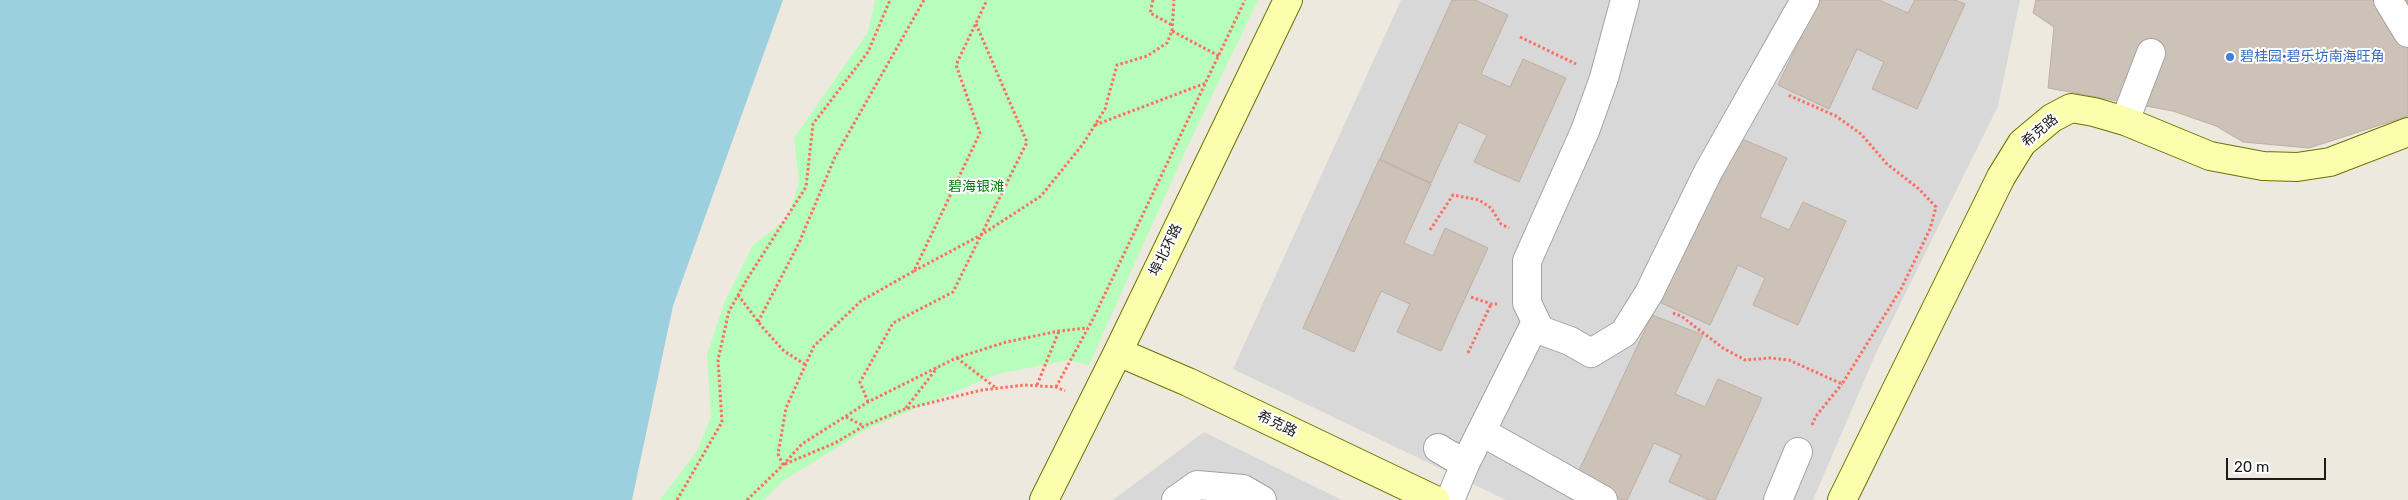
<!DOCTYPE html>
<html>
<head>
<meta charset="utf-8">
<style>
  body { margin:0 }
  #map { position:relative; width:2408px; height:500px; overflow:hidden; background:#eee9df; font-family:Rubik,sans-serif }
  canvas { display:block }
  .scale { position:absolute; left:2226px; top:458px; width:100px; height:22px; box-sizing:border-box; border:2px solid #1b1b1b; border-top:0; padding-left:6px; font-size:15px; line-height:18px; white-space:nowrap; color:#1b1b1b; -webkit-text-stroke:4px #fff; paint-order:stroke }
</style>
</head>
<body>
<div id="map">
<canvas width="2408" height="500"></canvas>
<div class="scale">20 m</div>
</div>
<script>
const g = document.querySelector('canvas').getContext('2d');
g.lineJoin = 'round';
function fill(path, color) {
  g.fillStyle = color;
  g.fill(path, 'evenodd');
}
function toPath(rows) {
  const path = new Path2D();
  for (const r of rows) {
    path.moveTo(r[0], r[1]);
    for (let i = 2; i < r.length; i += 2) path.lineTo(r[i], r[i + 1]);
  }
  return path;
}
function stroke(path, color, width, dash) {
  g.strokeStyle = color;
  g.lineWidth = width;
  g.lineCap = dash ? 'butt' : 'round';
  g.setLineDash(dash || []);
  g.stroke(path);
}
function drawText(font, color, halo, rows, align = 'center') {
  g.font = font + ' Rubik,"Noto Sans SC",sans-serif';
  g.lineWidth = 4;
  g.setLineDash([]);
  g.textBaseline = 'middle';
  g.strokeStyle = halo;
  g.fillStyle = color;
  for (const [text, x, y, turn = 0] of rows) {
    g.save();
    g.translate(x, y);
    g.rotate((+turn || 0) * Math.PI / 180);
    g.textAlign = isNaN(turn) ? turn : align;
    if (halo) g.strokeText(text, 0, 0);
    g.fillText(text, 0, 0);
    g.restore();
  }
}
fill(toPath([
  [1401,0,2020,0,1998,106,1876,353,1813,500,1506,500,1233,369],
  [1204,432,1342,500,1113,500]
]), '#d9d8d8');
fill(toPath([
  [875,0,1258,0,1184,154,1089,365,1069,360,997,374,867,429,783,481,764,500,660,500,697,451,711,417,707,355,724,303,753,245,788,218,799,182,794,138,868,32]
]), '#b7fdbc');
fill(toPath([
  [0,0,783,0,673,306,632,500,0,500]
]), '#9cd0df');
const building = toPath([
  [1452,0,1475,0,1508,15,1481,74,1510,87,1523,59,1566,78,1519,182,1474,162,1487,135,1459,122,1431,183,1380,159,1452,0],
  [1819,0,1879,0,1908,13,1915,0,1955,0,1965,4,1917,109,1872,89,1884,62,1857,49,1829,109,1778,85,1819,0],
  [2036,0,2408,0,2408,116,2309,148,2243,142,2216,126,2173,111,2048,88,2054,27,2033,13,2036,0],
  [1737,137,1787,158,1760,217,1789,230,1803,202,1846,221,1798,325,1753,305,1765,278,1738,265,1710,325,1659,302,1737,137],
  [1379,160,1431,184,1404,243,1433,256,1445,228,1488,248,1441,351,1397,332,1410,304,1381,291,1354,352,1303,328,1379,160],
  [1652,315,1703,335,1675,394,1705,407,1718,379,1762,398,1715,500,1709,500,1669,482,1681,455,1654,443,1627,500,1622,500,1575,479,1652,315]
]);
fill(building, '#cdc2b8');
stroke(building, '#c0aea1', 1);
const street = toPath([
  [1625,0,1604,78,1585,131,1527,261,1527,303,1540,330,1570,341,1591,353,1624,333,1649,293,1708,172,1805,0],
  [2388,0,2408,33],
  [2125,121,2151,53],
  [1482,432,1603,500],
  [1438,448,1465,464],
  [1176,500,1197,485,1243,489,1262,500],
  [1450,500,1465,464,1536,322],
  [1778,500,1798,452]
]);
const secondary = toPath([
  [1118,352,1188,382,1435,500],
  [1044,500,1118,352,1288,0],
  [1842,500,2001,177,2022,143,2052,118,2071,108,2094,112,2125,121,2210,156,2263,166,2297,167,2330,162,2408,132]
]);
stroke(street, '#a2a2a2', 30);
stroke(secondary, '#687400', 30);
stroke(toPath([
  [1153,0,1150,13,1172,25],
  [1172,31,1174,0],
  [1520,37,1576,64],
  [1095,125,1206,83],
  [1430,230,1453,195,1479,200,1491,208,1501,224,1509,228],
  [914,271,981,235,1041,196,1083,144,1105,109,1117,65,1147,56,1167,43,1172,31,1219,56],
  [738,295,763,328,784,351,806,365],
  [1471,297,1491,304,1497,304],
  [1673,313,1681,316,1723,348,1745,360,1770,358,1789,360,1842,384,1901,289,1930,229,1936,207,1919,189,1887,164,1861,134,1836,116,1788,95],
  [758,322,799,243,835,157,924,0],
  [1468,353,1491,304],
  [957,358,996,388],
  [1037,385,1059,331],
  [1056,387,1093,319,1245,0],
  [868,402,860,382,893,323,953,292,1027,142,976,24],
  [906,408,937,368],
  [846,417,864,426],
  [1812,425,1816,416,1842,384],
  [785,464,835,443,864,426,905,409,982,390,1025,385,1056,387,1065,391],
  [783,465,802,444,868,402,956,358,1006,342,1059,331,1088,328],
  [677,500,722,422,718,360,729,311,749,276,806,187,813,124,868,52,890,0],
  [747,500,783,465,778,454,786,408,814,346,861,301,914,271,980,133,956,65,987,0]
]), '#ff6e5f', 3, [2.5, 2.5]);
stroke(street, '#fff', 28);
stroke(secondary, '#fafead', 28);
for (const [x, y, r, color] of [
  [2230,57,5,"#3f7fe0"]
]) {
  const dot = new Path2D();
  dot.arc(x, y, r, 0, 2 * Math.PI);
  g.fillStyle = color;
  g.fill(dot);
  stroke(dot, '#fff', 2);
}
drawText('14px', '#366cbe', '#fff', [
  ["碧桂园·碧乐坊南海旺角",2240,57]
], 'left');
drawText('14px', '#1b1b1b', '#fff', [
  ["希克路",2040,131,-40],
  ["埠北环路",1166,250,-64],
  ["希克路",1277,424,26]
]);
drawText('14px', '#037e0d', '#fff', [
  ["碧海银滩",976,187]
]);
</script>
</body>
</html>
